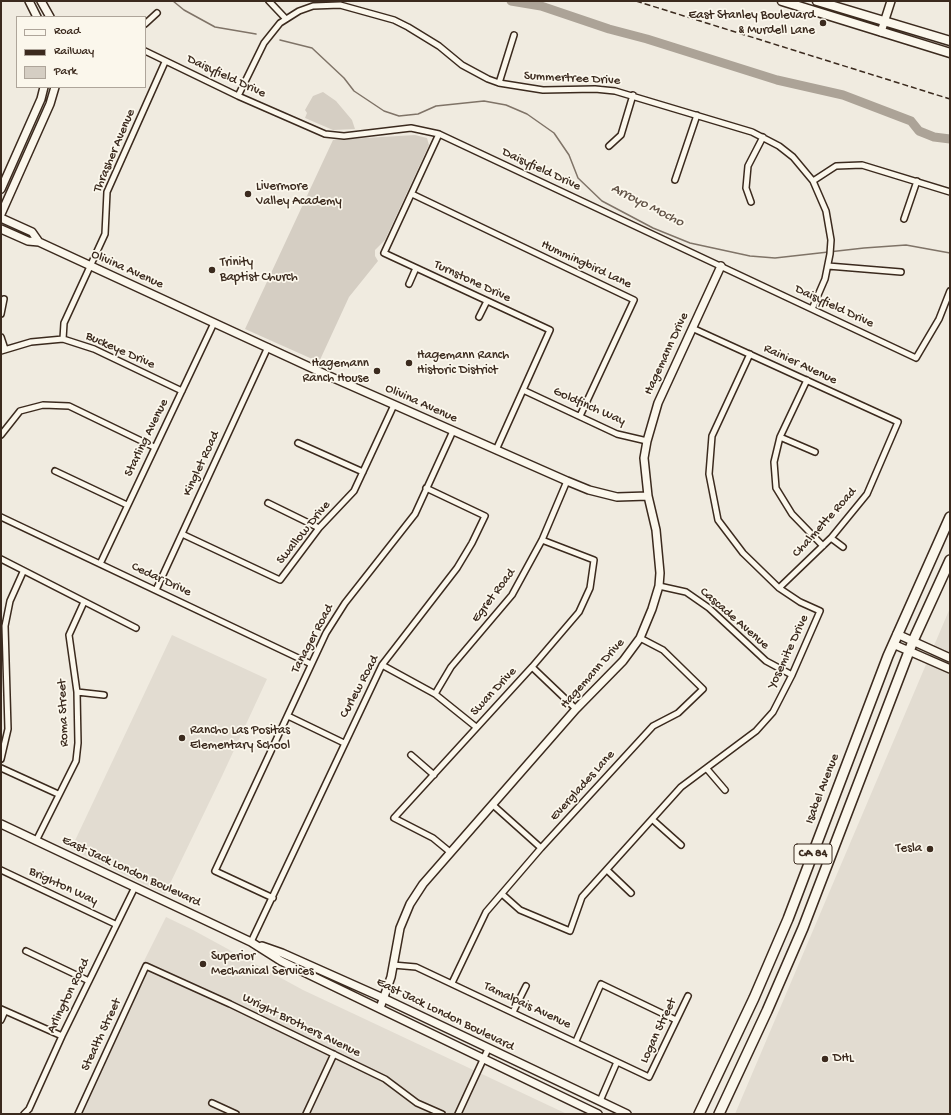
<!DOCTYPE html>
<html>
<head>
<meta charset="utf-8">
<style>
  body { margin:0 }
  #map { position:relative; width:951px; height:1115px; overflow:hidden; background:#f0ebe0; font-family:"Gochi Hand",sans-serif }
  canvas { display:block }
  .frame { position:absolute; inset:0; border:2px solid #3b2a1e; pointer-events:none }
  .legend { position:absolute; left:16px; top:16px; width:130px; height:72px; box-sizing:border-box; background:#fbf7ec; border:1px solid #aea59a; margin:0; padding:5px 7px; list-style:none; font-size:12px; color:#3b2a1e }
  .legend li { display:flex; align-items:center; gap:8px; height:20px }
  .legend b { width:20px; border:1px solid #aea59a }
</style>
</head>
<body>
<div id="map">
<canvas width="951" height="1115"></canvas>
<div class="frame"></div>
<ul class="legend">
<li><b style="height:5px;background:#fbf7ec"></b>Road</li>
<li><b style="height:5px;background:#3b2a1e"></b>Railway</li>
<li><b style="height:11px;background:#d5cec3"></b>Park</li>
</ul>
</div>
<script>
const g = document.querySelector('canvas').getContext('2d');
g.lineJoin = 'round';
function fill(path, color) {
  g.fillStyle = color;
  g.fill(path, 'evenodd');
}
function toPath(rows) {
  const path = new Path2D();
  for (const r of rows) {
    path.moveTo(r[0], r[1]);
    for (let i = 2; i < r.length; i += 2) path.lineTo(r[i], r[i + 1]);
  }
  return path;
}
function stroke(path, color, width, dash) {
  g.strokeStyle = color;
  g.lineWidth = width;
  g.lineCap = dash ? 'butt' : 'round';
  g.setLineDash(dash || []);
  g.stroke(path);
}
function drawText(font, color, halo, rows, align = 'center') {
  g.font = font + ' "Gochi Hand",sans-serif';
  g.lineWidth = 3.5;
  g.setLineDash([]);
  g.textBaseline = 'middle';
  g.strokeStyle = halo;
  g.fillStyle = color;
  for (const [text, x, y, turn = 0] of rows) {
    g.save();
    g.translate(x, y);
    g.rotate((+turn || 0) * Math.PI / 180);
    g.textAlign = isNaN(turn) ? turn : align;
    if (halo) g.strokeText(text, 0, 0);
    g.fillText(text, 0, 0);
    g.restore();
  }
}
fill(toPath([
  [950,608,950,1114,735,1114],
  [172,635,267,679,222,776,165,894,71,849],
  [166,917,193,930,303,990,567,1114,74,1114,136,981,139,971]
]), '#e2dcd1');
fill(toPath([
  [323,92,336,101,352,120,355,129,333,130,305,118,307,113,305,110,313,96],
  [415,135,427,138,429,145,385,240,375,250,375,256,378,261,349,297,319,362,245,329,333,140]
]), '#d5cec3');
stroke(toPath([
  [173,1,184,10,215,27,256,34],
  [280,40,312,48,344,78,354,91,384,111,399,116,418,114,436,106,484,101,506,105,527,114,554,133,569,155,578,178,602,201,653,228,690,243,750,256,775,258,864,248,906,245,950,253]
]), '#7f7367', 1.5);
stroke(toPath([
  [511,1,541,6,609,29,647,39,777,80,843,95,911,121,919,131,934,137,950,139]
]), '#aca397', 9);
const minor = toPath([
  [269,1,286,19],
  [145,24,157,13],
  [145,51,238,96,325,134,344,136,411,128,439,134,916,358,939,319,950,291],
  [499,83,514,35],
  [238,96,264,43,280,23,299,11,313,6,340,5,394,20,408,27,439,46,462,65,488,79,499,83,543,90,595,89,615,91,752,132,779,146,793,157,813,181,826,211,831,240,830,254,825,279,812,309],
  [439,134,384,253,550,330,496,450],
  [609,146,621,135,633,95],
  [675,180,697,115],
  [813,181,836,166,862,165,950,192],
  [412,194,634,300,580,416],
  [751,202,746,188,748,166,763,137],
  [904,219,917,181],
  [828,266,901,272],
  [409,284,416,268],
  [1,314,4,299],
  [479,317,487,301],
  [692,328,898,422,867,494,831,538,779,588],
  [1,337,5,349],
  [63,339,64,323,105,234,107,192,165,62],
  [1,351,31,342,63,339,94,349,182,391],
  [807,380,780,437,774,462,776,488,792,514,823,546],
  [523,390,617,434,647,441],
  [1,435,20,411,43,405,69,406,154,447],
  [780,437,815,452],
  [298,443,363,472],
  [55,471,127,505],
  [268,503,319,528],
  [1,517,311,664],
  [182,534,280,580,319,528,354,491,394,405],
  [831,538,843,547],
  [1,559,136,628],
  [100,564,214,323],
  [659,586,686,592,709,608,766,661,792,675],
  [156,590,268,347],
  [382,665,435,694,476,727],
  [532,667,576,709],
  [77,692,104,695],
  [435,694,451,667,512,595,542,540,567,481],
  [288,716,344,743],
  [411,755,434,775],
  [1,759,8,729,5,626,10,601,23,572],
  [1,768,58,794],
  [707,769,725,790],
  [493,805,541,848],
  [653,820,681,845],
  [36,841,76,761,78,743,77,692,69,635,84,602],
  [450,852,433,838,394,818,532,667,579,612,590,588,594,560,542,540],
  [1,870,115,924],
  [607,870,631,893],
  [502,894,520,910,570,931,582,897,681,787,756,731,773,712,792,675,820,611,800,602,779,588,743,553,718,520,709,474,712,436,750,354],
  [273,898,215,871,326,633,345,603,415,514,453,431],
  [251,942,382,665,457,568,472,543,485,516,426,488],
  [26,951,89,981],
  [393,965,416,967,649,1077,688,996],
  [452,983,486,912,541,848,653,726,678,713,703,689,663,650,640,638],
  [1,1009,62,1036],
  [513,1012,526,986],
  [1,1020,5,1011],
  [576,1041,601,984,676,1020],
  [600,1101,617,1062],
  [212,1103,236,1114],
  [24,1114,29,1109,62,1036,135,887],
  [78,1114,146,966,230,1004,385,1079,417,1103,442,1114],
  [306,1114,334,1054],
  [458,1114,488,1049]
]);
const tertiary = toPath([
  [881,32,891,1],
  [1,218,32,232,39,242],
  [1,229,28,241,39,242,329,376,567,481,589,490,617,497,648,496],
  [897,634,950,658],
  [893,644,950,669],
  [380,1008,391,977,400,928,410,904,423,884,576,709,623,661,640,638,652,609,659,586,660,573,656,530,648,496,644,458,647,441,658,403,721,266]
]);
const secondary = toPath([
  [29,1,37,17],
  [41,1,50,17],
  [1,189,41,99,44,87],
  [1,214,50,104,55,87],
  [1,824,251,942,281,961,598,1114],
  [262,946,282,953,383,998,627,1114]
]);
const primary = toPath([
  [782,1,950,53],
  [817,1,950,41]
]);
const trunk = toPath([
  [699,1114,754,998,788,919,888,656,950,517],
  [719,1114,767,1011,803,928,913,641,950,560]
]);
stroke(minor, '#3b2a1e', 8);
stroke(tertiary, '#3b2a1e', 10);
stroke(secondary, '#3b2a1e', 10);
stroke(primary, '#3b2a1e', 11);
stroke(trunk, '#3b2a1e', 12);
stroke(minor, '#fbf7ec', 5);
stroke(tertiary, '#fbf7ec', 7);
stroke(secondary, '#fbf7ec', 7);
stroke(primary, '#fbf7ec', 8);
stroke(trunk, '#fbf7ec', 9);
stroke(toPath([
  [636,1,950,99]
]), '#3b2a1e', 1.5, [6, 3]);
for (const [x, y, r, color] of [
  [823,23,4,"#3b2a1e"],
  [248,194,4,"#3b2a1e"],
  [212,270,4,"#3b2a1e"],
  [409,363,4,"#3b2a1e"],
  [377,371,4,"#3b2a1e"],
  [182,738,4,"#3b2a1e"],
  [930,849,4,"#3b2a1e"],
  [203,964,4,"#3b2a1e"],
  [825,1059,4,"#3b2a1e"]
]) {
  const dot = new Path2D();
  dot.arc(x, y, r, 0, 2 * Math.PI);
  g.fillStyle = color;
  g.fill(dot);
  stroke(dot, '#fbf7ec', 1.5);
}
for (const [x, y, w] of [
  [813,854,38]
]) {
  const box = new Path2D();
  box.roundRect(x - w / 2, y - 10, w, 20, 3);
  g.fillStyle = '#fbf7ec';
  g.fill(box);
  stroke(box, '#3b2a1e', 1);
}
drawText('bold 12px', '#3b2a1e', null, [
  ["CA 84",813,854]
]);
drawText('13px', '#3b2a1e', '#fbf7ec', [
  ["East Stanley Boulevard",815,16,"right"],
  ["& Murdell Lane",815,31,"right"],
  ["Livermore",256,187],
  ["Valley Academy",256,202],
  ["Trinity",220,263],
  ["Baptist Church",220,278],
  ["Hagemann Ranch",417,356],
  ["Historic District",417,371],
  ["Hagemann",369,364,"right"],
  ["Ranch House",369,379,"right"],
  ["Rancho Las Positas",190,731],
  ["Elementary School",190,746],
  ["Tesla",922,849,"right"],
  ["Superior",211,957],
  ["Mechanical Services",211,972],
  ["DHL",833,1059]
], 'left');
drawText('13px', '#3b2a1e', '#fbf7ec', [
  ["Daisyfield Drive",226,77,25],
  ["Summertree Drive",572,79,3],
  ["Thrasher Avenue",115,151,-67],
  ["Daisyfield Drive",541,170,25],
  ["Hummingbird Lane",586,265,25],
  ["Olivina Avenue",127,270,24],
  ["Turnstone Drive",472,282,25],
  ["Daisyfield Drive",834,307,25],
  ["Buckeye Drive",120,351,24],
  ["Hagemann Drive",667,354,-65],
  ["Rainier Avenue",800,365,25],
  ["Olivina Avenue",421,404,24],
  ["Goldfinch Way",589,407,24],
  ["Starling Avenue",147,438,-64],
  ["Kinglet Road",202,464,-65],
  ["Chalmette Road",825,523,-48],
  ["Swallow Drive",304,533,-51],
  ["Cedar Drive",161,580,25],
  ["Egret Road",494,596,-53],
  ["Cascade Avenue",734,619,41],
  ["Tanager Road",313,639,-62],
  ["Yosemite Drive",789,652,-65],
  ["Hagemann Drive",593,674,-48],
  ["Curlew Road",360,687,-62],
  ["Swan Drive",494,692,-47],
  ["Roma Street",64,713,-92],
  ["Everglades Lane",583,786,-48],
  ["Isabel Avenue",823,789,-69],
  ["East Jack London Boulevard",131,872,25],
  ["Brighton Way",63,887,25],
  ["Arlington Road",69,996,-64],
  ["Tamalpais Avenue",527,1006,25],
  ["East Jack London Boulevard",445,1015,26],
  ["Wright Brothers Avenue",301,1026,26],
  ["Logan Street",659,1031,-65],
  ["Stealth Street",102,1035,-65]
]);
drawText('italic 14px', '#635448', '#fbf7ec', [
  ["Arroyo Mocho",647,206,27]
]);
</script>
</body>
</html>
